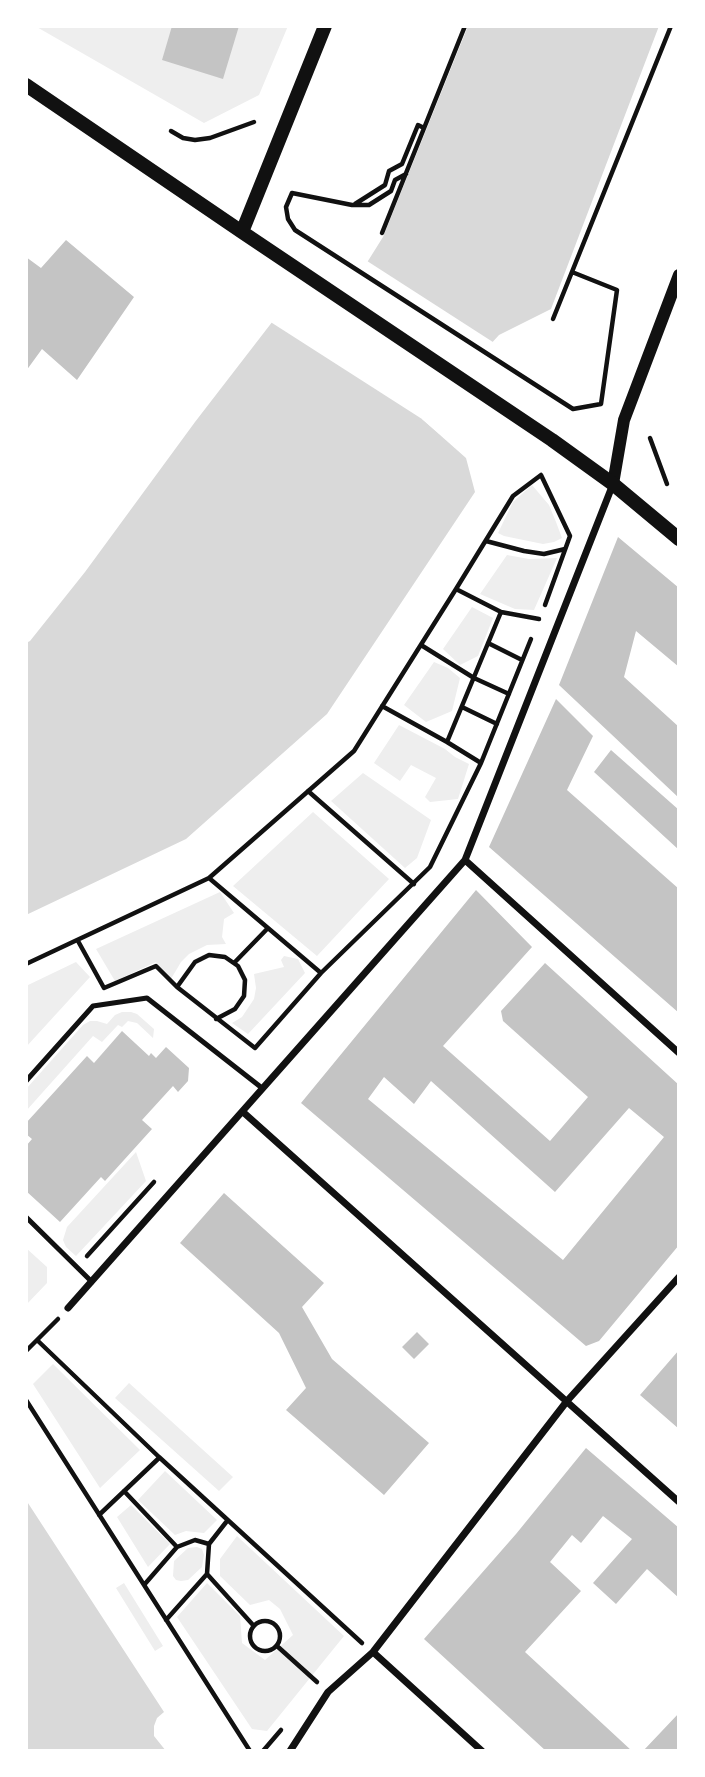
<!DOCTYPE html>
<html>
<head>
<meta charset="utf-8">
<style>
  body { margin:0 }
  #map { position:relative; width:705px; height:1777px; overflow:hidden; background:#fff; font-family:"Exo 2",sans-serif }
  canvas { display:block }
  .frame { position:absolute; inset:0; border:28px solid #fff; pointer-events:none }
</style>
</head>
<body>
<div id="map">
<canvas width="705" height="1777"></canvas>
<div class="frame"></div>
</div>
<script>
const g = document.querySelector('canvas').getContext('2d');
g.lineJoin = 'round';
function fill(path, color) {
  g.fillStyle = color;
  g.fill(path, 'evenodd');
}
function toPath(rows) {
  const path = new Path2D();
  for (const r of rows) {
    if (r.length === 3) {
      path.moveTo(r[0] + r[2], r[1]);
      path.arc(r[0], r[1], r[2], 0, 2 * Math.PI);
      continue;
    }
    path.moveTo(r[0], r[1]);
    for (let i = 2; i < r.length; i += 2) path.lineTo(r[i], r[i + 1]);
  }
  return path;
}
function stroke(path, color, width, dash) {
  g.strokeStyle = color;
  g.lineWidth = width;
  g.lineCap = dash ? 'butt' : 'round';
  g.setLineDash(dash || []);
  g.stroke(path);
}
fill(toPath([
  [35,26,288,26,259,95,204,123],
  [532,485,549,505,556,522,562,538,554,542,543,544,504,536,498,533,513,502],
  [507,555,529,559,557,558,534,610,515,609,480,594],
  [472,607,493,618,478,656,460,665,443,649],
  [434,662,448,668,460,678,452,711,426,722,404,705],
  [399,725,445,749,455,757,469,764,458,799,430,802,425,797,436,778,411,765,400,781,374,763],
  [363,773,431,820,417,858,405,868,331,801],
  [313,812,389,879,317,956,233,886],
  [220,892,234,913,224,919,222,937,226,944,207,945,189,954,181,962,171,979,156,962,115,981,96,949],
  [284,956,298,959,305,973,248,1034,232,1023,242,1017,254,999,256,988,254,974,284,967,281,960],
  [76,962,90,977,26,1047,26,986],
  [122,1012,131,1012,137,1014,154,1029,153,1038,137,1023,128,1021,122,1027,118,1025,102,1042,93,1036,26,1111,26,1089,83,1025,90,1021,97,1021,107,1024,115,1015],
  [136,1152,146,1181,76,1256,66,1247,63,1240,67,1227],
  [26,1248,47,1267,47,1283,26,1305],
  [53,1364,140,1450,100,1488,33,1384],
  [129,1383,233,1477,219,1491,115,1398],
  [165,1471,217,1520,204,1533,186,1531,175,1535,138,1500],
  [131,1505,170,1544,148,1567,117,1517],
  [237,1536,344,1636,267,1731,252,1729,177,1617,207,1583,240,1616,242,1643,265,1660,293,1635,280,1609,269,1600,250,1605,220,1576,220,1559],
  [197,1547,202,1549,204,1555,202,1567,188,1580,181,1581,176,1580,173,1576,174,1561,188,1548],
  [124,1583,163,1646,155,1651,116,1588]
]), '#eee');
fill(toPath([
  [468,26,659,26,551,309,499,335,422,419,466,458,475,492,327,714,186,839,26,915,26,643,30,641,85,572,195,422,303,282,341,304,383,237],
  [26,1500,164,1712,157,1718,154,1726,154,1736,166,1751,26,1751]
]), '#d9d9d9');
fill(toPath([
  [364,259,496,344,427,419,468,455,470,460,422,419,269,321,301,279,339,300]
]), '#fff');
fill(toPath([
  [172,26,239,26,223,79,162,60],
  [66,240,134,297,77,380,42,349,26,371,26,257,41,268],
  [618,537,679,588,679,667,636,631,624,677,679,727,679,798,559,685],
  [556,699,593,736,567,790,679,889,679,1013,489,847],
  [611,750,679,810,679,850,594,772],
  [476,890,532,947,443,1046,550,1141,588,1097,503,1021,501,1011,545,963,679,1085,679,1245,599,1341,586,1346,301,1103],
  [384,1077,414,1104,431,1081,555,1192,629,1108,664,1137,563,1260,368,1099],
  [122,1031,149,1056,151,1053,156,1058,166,1047,189,1068,188,1081,178,1092,173,1086,142,1120,152,1129,105,1181,101,1177,60,1222,26,1191,26,1146,32,1139,26,1134,26,1123,87,1056,94,1063],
  [224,1193,324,1283,302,1307,332,1359,429,1443,384,1495,286,1410,306,1388,279,1333,180,1243],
  [417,1332,429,1344,414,1359,402,1347],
  [679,1350,679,1429,640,1395],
  [586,1448,679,1528,679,1598,647,1569,616,1604,593,1583,632,1539,603,1516,581,1543,572,1535,550,1562,581,1591,525,1652,632,1751,546,1751,424,1639,516,1534],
  [679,1713,679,1751,643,1751]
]), '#c4c4c4');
stroke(toPath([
  [171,131,183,138,195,140,210,138,254,122],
  [406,174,395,180,391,191,369,205,352,205,292,193,286,207,288,219,295,230,573,409,601,404,617,290,572,272],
  [355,204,385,185,389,171,402,164,418,125,424,128],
  [382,233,465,26],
  [553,319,671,26],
  [650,438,667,484],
  [486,541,524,551,544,554,565,549],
  [456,589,501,612,539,619],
  [488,643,522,660],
  [421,645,474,678,509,694],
  [382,706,447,742,501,612],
  [462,707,497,724],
  [447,742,481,763],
  [308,791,414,884],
  [209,878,321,973],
  [78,941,104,988,156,966,177,987,255,1048,321,973,430,867,481,763,531,639],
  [234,963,268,928],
  [26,964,209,878,354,751,456,589,513,496,541,475,570,536,545,605],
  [177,987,195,962,209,955,225,957,238,966,245,980,244,996,235,1009,216,1019],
  [87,1256,154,1182],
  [37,1340,159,1457,362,1643],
  [26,1351,58,1319],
  [26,1400,250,1751],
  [124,1491,177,1547],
  [99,1515,159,1458],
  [209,1544,227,1521],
  [144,1585,177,1547,195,1540,209,1544,207,1574],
  [166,1620,207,1574,253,1625],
  [265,1636,15],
  [277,1646,317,1682],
  [263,1751,281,1730]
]), '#111', 4.5);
stroke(toPath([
  [26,1081,93,1006,147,998,262,1088],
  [26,1217,92,1282]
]), '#111', 5);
stroke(toPath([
  [465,860,679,1053],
  [243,1112,679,1502],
  [68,1308,465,860,613,484],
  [373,1652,482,1751],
  [290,1751,328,1692,373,1652,567,1401,679,1277]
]), '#111', 7);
stroke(toPath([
  [613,484,624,420,679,275]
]), '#111', 12);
stroke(toPath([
  [26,85,242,232,552,440,613,484,679,539],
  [242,232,325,26]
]), '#111', 14);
</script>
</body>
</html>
